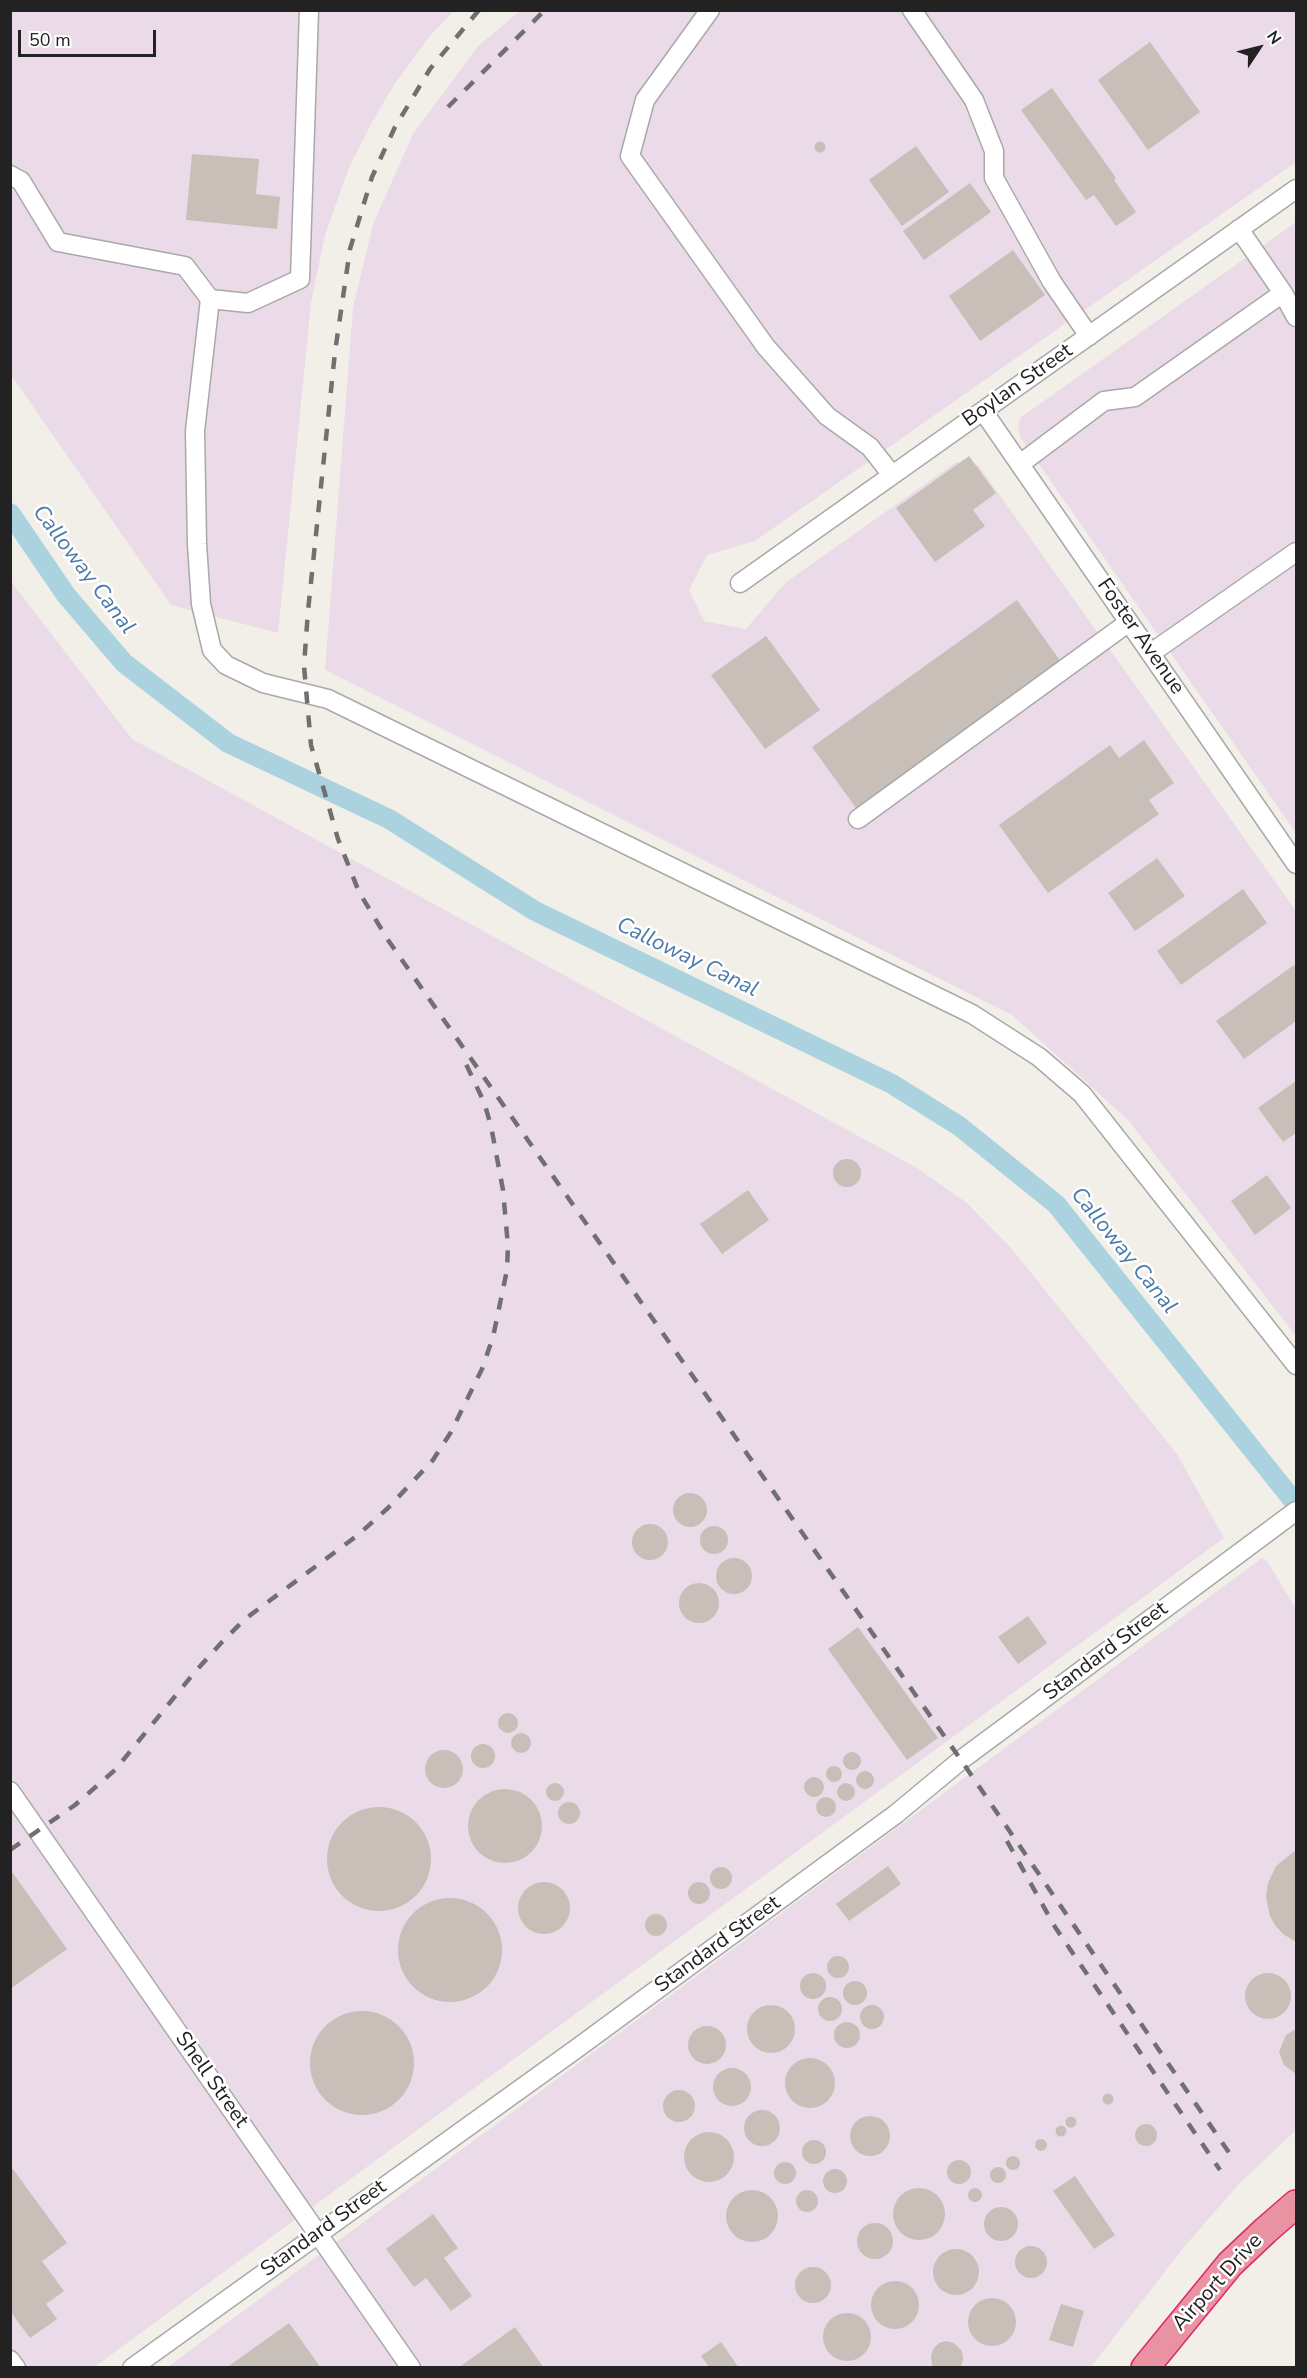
<!DOCTYPE html>
<html>
<head>
<meta charset="utf-8">
<style>
  body { margin:0 }
  #map { position:relative; width:1307px; height:2378px; overflow:hidden; background:#f2efe9; font-family:"Nunito Sans",sans-serif }
  canvas { display:block }
  .frame { position:absolute; inset:0; border:12px solid #222; pointer-events:none }
  .north { position:absolute; left:1229px; top:18px; width:60px; height:60px; -webkit-text-stroke:4px #fff; paint-order:stroke; rotate:55deg; font-size:16px; font-weight:700; line-height:24px; text-align:center; color:#222 }
  .north::after { content:''; display:block; margin:auto; width:21px; height:27px; background:#222; clip-path:polygon(50% 0,100% 100%,50% 72%,0 100%) }
  .scale { position:absolute; left:18px; top:30px; width:138px; height:27px; box-sizing:border-box; border:3px solid #222; border-top:0; padding-left:8px; font-size:18px; line-height:21px; white-space:nowrap; color:#222; -webkit-text-stroke:4px #fff; paint-order:stroke }
</style>
</head>
<body>
<div id="map">
<canvas width="1307" height="2378"></canvas>
<div class="frame"></div>
<div class="north">N</div>
<div class="scale">50 m</div>
</div>
<script>
const g = document.querySelector('canvas').getContext('2d');
g.lineJoin = 'round';
function fill(path, color) {
  g.fillStyle = color;
  g.fill(path, 'evenodd');
}
function toPath(rows) {
  const path = new Path2D();
  for (const r of rows) {
    if (r.length === 3) {
      path.moveTo(r[0] + r[2], r[1]);
      path.arc(r[0], r[1], r[2], 0, 2 * Math.PI);
      continue;
    }
    path.moveTo(r[0], r[1]);
    for (let i = 2; i < r.length; i += 2) path.lineTo(r[i], r[i + 1]);
  }
  return path;
}
function stroke(path, color, width, dash) {
  g.strokeStyle = color;
  g.lineWidth = width;
  g.lineCap = dash ? 'butt' : 'round';
  g.setLineDash(dash || []);
  g.stroke(path);
}
function drawText(font, color, halo, rows, align = 'center') {
  g.font = font + ' "Nunito Sans",sans-serif';
  g.lineWidth = 5;
  g.setLineDash([]);
  g.textBaseline = 'middle';
  g.strokeStyle = halo;
  g.fillStyle = color;
  for (const [text, x, y, turn = 0] of rows) {
    g.save();
    g.translate(x, y);
    g.rotate((+turn || 0) * Math.PI / 180);
    g.textAlign = isNaN(turn) ? turn : align;
    if (halo) g.strokeText(text, 0, 0);
    g.fillText(text, 0, 0);
    g.restore();
  }
}
fill(toPath([
  [10,11,454,11,429,37,396,82,376,115,350,165,325,235,311,303,278,633,171,605,11,375],
  [520,11,1296,11,1296,162,755,541,707,555,689,590,704,621,746,629,785,583,956,462,979,466,1296,911,1296,1336,1128,1120,1012,1015,325,670,353,308,373,224,413,134,478,46],
  [1296,222,1296,833,1020,437,1018,427,1020,418],
  [10,580,132,739,917,1168,967,1203,1011,1248,1177,1454,1224,1538,93,2368,10,2367],
  [1262,1558,1267,1561,1296,1609,1296,2130,1239,2184,1184,2247,1091,2367,166,2368]
]), '#ebdbe8');
stroke(toPath([
  [10,513,66,595,124,663,228,743,389,819,535,911,892,1084,959,1126,1056,1204,1296,1504]
]), '#aad3df', 20);
fill(toPath([
  [1150,42,1200,112,1148,150,1098,80],
  [1052,88,1116,178,1114,180,1136,212,1116,226,1094,195,1086,200,1021,110],
  [820,147,5.5],
  [916,146,949,192,902,226,869,180],
  [192,154,259,159,256,194,280,197,277,229,186,220],
  [970,183,991,212,924,260,903,231],
  [1013,250,1045,295,980,341,949,296],
  [969,456,996,493,973,510,985,526,935,562,896,508],
  [1017,600,1061,662,856,808,812,747],
  [766,636,820,710,765,749,711,675],
  [1144,740,1174,783,1149,800,1159,814,1048,893,999,825,1110,745,1119,758],
  [1157,858,1185,896,1135,931,1108,893],
  [1243,889,1267,923,1181,985,1157,951],
  [1294,965,1296,969,1296,1021,1244,1059,1216,1021],
  [1296,1081,1296,1133,1283,1142,1258,1108],
  [847,1173,14],
  [1267,1175,1291,1208,1255,1235,1231,1201],
  [748,1190,769,1220,722,1254,700,1224],
  [690,1510,17],
  [650,1542,18],
  [714,1540,14],
  [734,1576,18],
  [699,1603,20],
  [1028,1616,1047,1643,1018,1664,998,1637],
  [858,1627,938,1738,907,1760,828,1649],
  [508,1723,10],
  [521,1743,10],
  [483,1756,12],
  [444,1769,19],
  [852,1761,9],
  [834,1774,8],
  [865,1780,9],
  [814,1787,10],
  [555,1792,9],
  [846,1792,9],
  [505,1826,37],
  [826,1807,10],
  [569,1813,11],
  [379,1859,52],
  [1296,1850,1296,1942,1283,1934,1275,1925,1270,1916,1266,1897,1268,1883,1276,1866],
  [888,1866,901,1884,849,1921,836,1904],
  [721,1878,11],
  [10,1869,67,1949,10,1989],
  [699,1893,11],
  [544,1908,26],
  [450,1950,52],
  [656,1925,11],
  [838,1967,11],
  [1268,1996,23],
  [813,1986,13],
  [855,1993,12],
  [830,2009,12],
  [771,2029,24],
  [872,2017,12],
  [362,2063,52],
  [847,2035,13],
  [707,2045,19],
  [1296,2029,1296,2074,1284,2065,1279,2052,1286,2035],
  [810,2083,25],
  [732,2087,19],
  [679,2106,16],
  [1108,2099,5.5],
  [762,2128,18],
  [870,2136,20],
  [1071,2122,5.5],
  [1146,2135,11],
  [1061,2131,5.5],
  [709,2157,25],
  [1041,2145,6],
  [814,2152,12],
  [1013,2163,7],
  [959,2172,12],
  [785,2173,11],
  [10,2165,67,2243,42,2261,64,2291,46,2304,57,2319,30,2338,10,2311],
  [998,2175,8],
  [835,2181,12],
  [1075,2176,1115,2235,1094,2249,1053,2191],
  [975,2195,7],
  [919,2214,26],
  [752,2216,26],
  [807,2201,11],
  [1001,2224,17],
  [433,2214,458,2248,444,2258,472,2296,451,2311,426,2278,414,2287,386,2249],
  [875,2241,18],
  [1031,2262,16],
  [956,2272,23],
  [813,2285,18],
  [895,2305,24],
  [992,2322,24],
  [1061,2304,1084,2311,1073,2347,1049,2340],
  [847,2337,24],
  [289,2323,321,2368,226,2368],
  [515,2327,544,2368,458,2368],
  [946,2341,954,2343,962,2351,963,2360,960,2368,934,2368,932,2365,931,2357,933,2349,939,2343],
  [721,2342,739,2368,710,2368,701,2356]
]), '#c7bfb8');
const minor = toPath([
  [710,10,645,100,630,156,766,347,827,416,870,447,892,475],
  [912,10,974,100,994,151,994,178,1052,282,1089,336],
  [10,175,21,181,58,242,185,266,210,299,195,431,197,544,201,604,212,650,226,665,263,683,328,699,972,1014,1039,1057,1082,1094,1296,1365],
  [1283,293,1296,317],
  [210,299,248,303,300,279,309,10],
  [983,411,1296,864],
  [1020,464,1104,401,1135,397,1283,293,1239,229],
  [740,583,1296,189],
  [1151,653,1296,552],
  [858,819,1129,622],
  [10,1791,411,2368],
  [10,2360,16,2368],
  [132,2368,576,2049,896,1814,961,1760,1296,1511]
]);
const highway = toPath([
  [1145,2368,1230,2264,1266,2230,1296,2204]
]);
stroke(minor, '#a9a9a9', 21);
stroke(highway, '#dc2a67', 30);
stroke(minor, '#fff', 18);
stroke(highway, '#e892a2', 27);
stroke(toPath([
  [479,10,430,69,395,127,372,177,350,249,335,352,308,611,304,666,311,745,338,839,359,892,388,940,961,1760,1232,2157],
  [448,107,545,10],
  [1007,1841,1055,1927,1220,2170],
  [10,1850,75,1805,115,1770,194,1673,222,1642,245,1619,358,1535,388,1508,433,1460,451,1432,482,1369,493,1337,507,1270,508,1246,503,1190,491,1126,484,1102,466,1064]
]), '#707070', 4.5, [12, 12]);
drawText('21px', '#222', '#fff', [
  ["Boylan Street",1018,386,-35],
  ["Foster Avenue",1140,637,55],
  ["Standard Street",1106,1652,-37],
  ["Standard Street",718,1945,-36],
  ["Shell Street",211,2080,55],
  ["Standard Street",324,2229,-36],
  ["Airport Drive",1218,2283,-48]
]);
drawText('italic 22px', '#4a7aab', '#fff', [
  ["Calloway Canal",83,570,53],
  ["Calloway Canal",687,958,26],
  ["Calloway Canal",1123,1251,51]
]);
</script>
</body>
</html>
